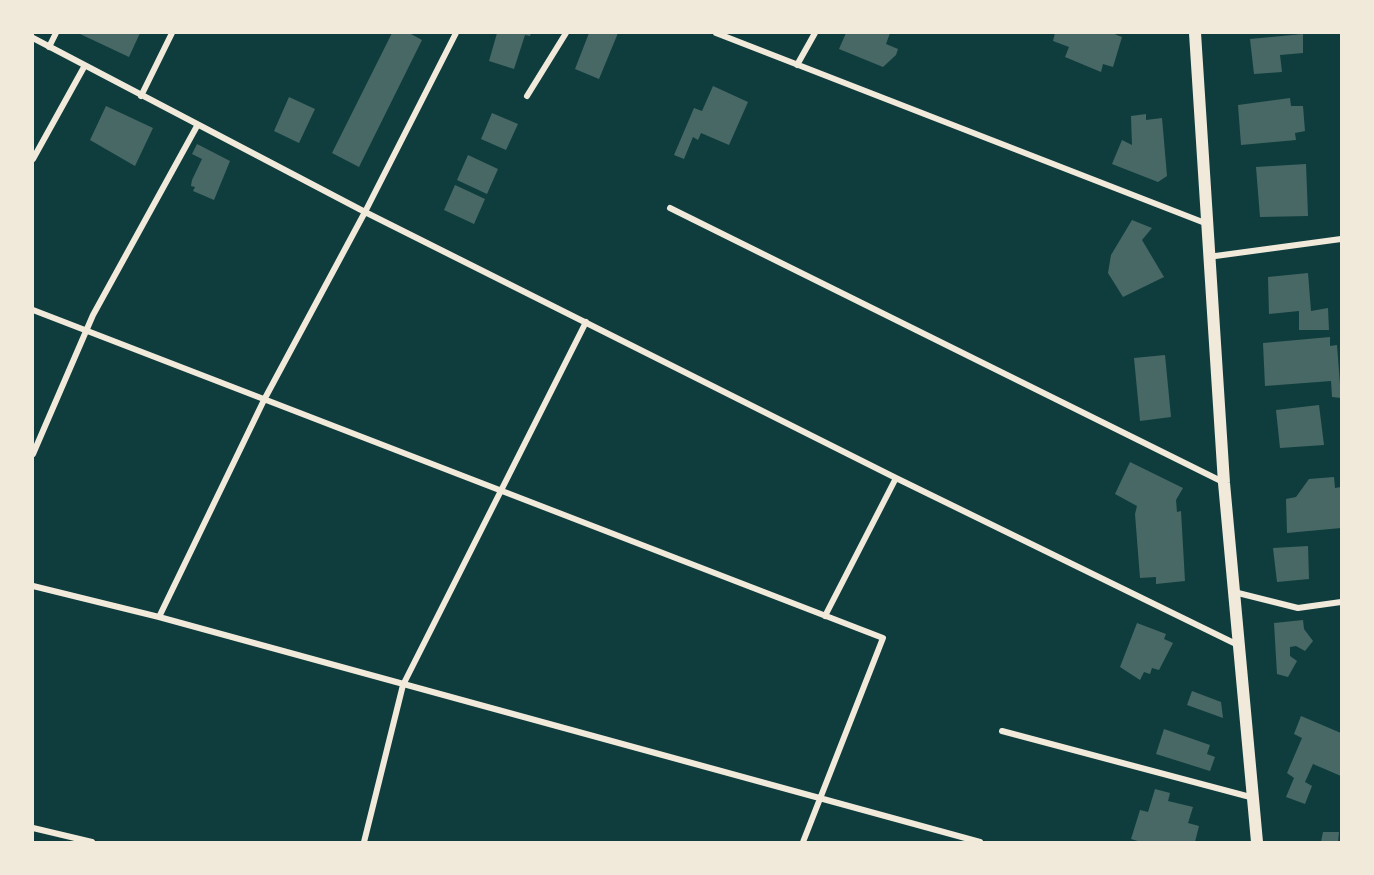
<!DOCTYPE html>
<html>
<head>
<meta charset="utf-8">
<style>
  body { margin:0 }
  #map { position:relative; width:1374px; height:875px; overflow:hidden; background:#0f3d3e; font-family:"Fira Sans Condensed",sans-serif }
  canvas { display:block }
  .frame { position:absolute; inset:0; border:34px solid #f1e9da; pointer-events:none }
</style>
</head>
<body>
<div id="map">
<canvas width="1374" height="875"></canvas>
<div class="frame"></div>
</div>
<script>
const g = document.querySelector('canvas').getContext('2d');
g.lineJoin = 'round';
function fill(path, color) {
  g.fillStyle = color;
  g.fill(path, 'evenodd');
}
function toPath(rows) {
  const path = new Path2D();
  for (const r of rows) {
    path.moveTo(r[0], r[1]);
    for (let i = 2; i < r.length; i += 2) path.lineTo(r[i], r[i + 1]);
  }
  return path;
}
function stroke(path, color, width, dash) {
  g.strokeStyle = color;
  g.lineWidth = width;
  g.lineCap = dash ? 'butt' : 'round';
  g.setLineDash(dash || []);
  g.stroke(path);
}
fill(toPath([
  [78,33,140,33,129,57],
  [392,33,409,33,422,40,359,167,332,153],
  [497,33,531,33,530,36,525,35,514,69,489,61],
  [589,33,618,33,599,79,575,69],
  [846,33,890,33,886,44,898,49,896,55,883,67,839,49],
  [1055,33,1112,33,1122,37,1113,67,1103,64,1101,72,1065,57,1069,47,1053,41],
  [1303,34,1303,53,1280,55,1282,72,1254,74,1250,39],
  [713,86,748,102,729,145,701,133,698,140,693,137,684,159,674,155,694,108,702,111],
  [289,97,315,109,299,143,274,131],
  [1290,98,1291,106,1303,106,1305,131,1295,133,1296,140,1241,145,1238,105],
  [106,106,153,128,135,166,90,140],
  [492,113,518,124,506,150,481,139],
  [1146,114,1146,120,1162,118,1167,176,1158,182,1112,164,1122,140,1132,145,1131,116],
  [197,144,230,161,214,200,193,191,195,187,191,186,192,180,202,159,192,154],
  [468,155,498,169,487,194,457,180],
  [1306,164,1308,216,1260,217,1256,167],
  [455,185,485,199,474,224,444,210],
  [1132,220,1152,228,1142,240,1164,277,1123,297,1108,273,1111,255],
  [1308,273,1311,311,1328,308,1329,330,1299,330,1299,311,1269,314,1268,277],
  [1330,337,1330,346,1337,345,1341,398,1332,397,1331,381,1265,386,1263,343],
  [1165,355,1171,417,1140,421,1134,358],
  [1319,405,1324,445,1280,448,1276,410],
  [1130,462,1183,488,1176,500,1177,512,1181,511,1185,581,1156,584,1156,577,1140,578,1135,514,1137,506,1115,494],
  [1334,477,1335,488,1341,487,1341,528,1287,533,1286,499,1296,497,1309,479],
  [1308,546,1309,579,1277,582,1273,548],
  [1303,620,1304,629,1313,641,1305,651,1296,646,1290,647,1290,656,1297,661,1288,677,1277,674,1274,623],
  [1137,623,1166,634,1164,639,1173,643,1159,670,1152,668,1150,674,1144,672,1140,680,1120,667],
  [1192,691,1221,702,1223,718,1187,705],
  [1301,716,1341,733,1341,776,1313,764,1305,782,1312,786,1305,804,1286,797,1294,778,1287,773,1302,738,1294,734],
  [1164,729,1210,745,1207,754,1215,757,1210,771,1156,754],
  [1155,789,1170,793,1168,801,1193,807,1188,823,1199,826,1195,842,1141,842,1131,839,1140,810,1148,812],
  [1323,832,1339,832,1338,842,1321,842]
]), '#486865');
stroke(toPath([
  [716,33,1205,223],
  [33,38,365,212,896,478,1238,645],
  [49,47,56,33],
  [797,65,815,33],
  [141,96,172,33],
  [527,96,566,33],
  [33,159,84,67],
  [670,208,1223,482],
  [1208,257,1341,239],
  [33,310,883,638,803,842],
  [33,454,93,315,197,126],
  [33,586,159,617,980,842],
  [1234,592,1298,608,1341,602],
  [825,616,896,478],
  [159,617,264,400,365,212,456,33],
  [1002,731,1254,798],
  [33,828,92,842],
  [364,842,403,685,586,322]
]), '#f1e9da', 6);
stroke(toPath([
  [1195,33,1224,483,1257,842]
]), '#f1e9da', 12);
</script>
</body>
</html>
